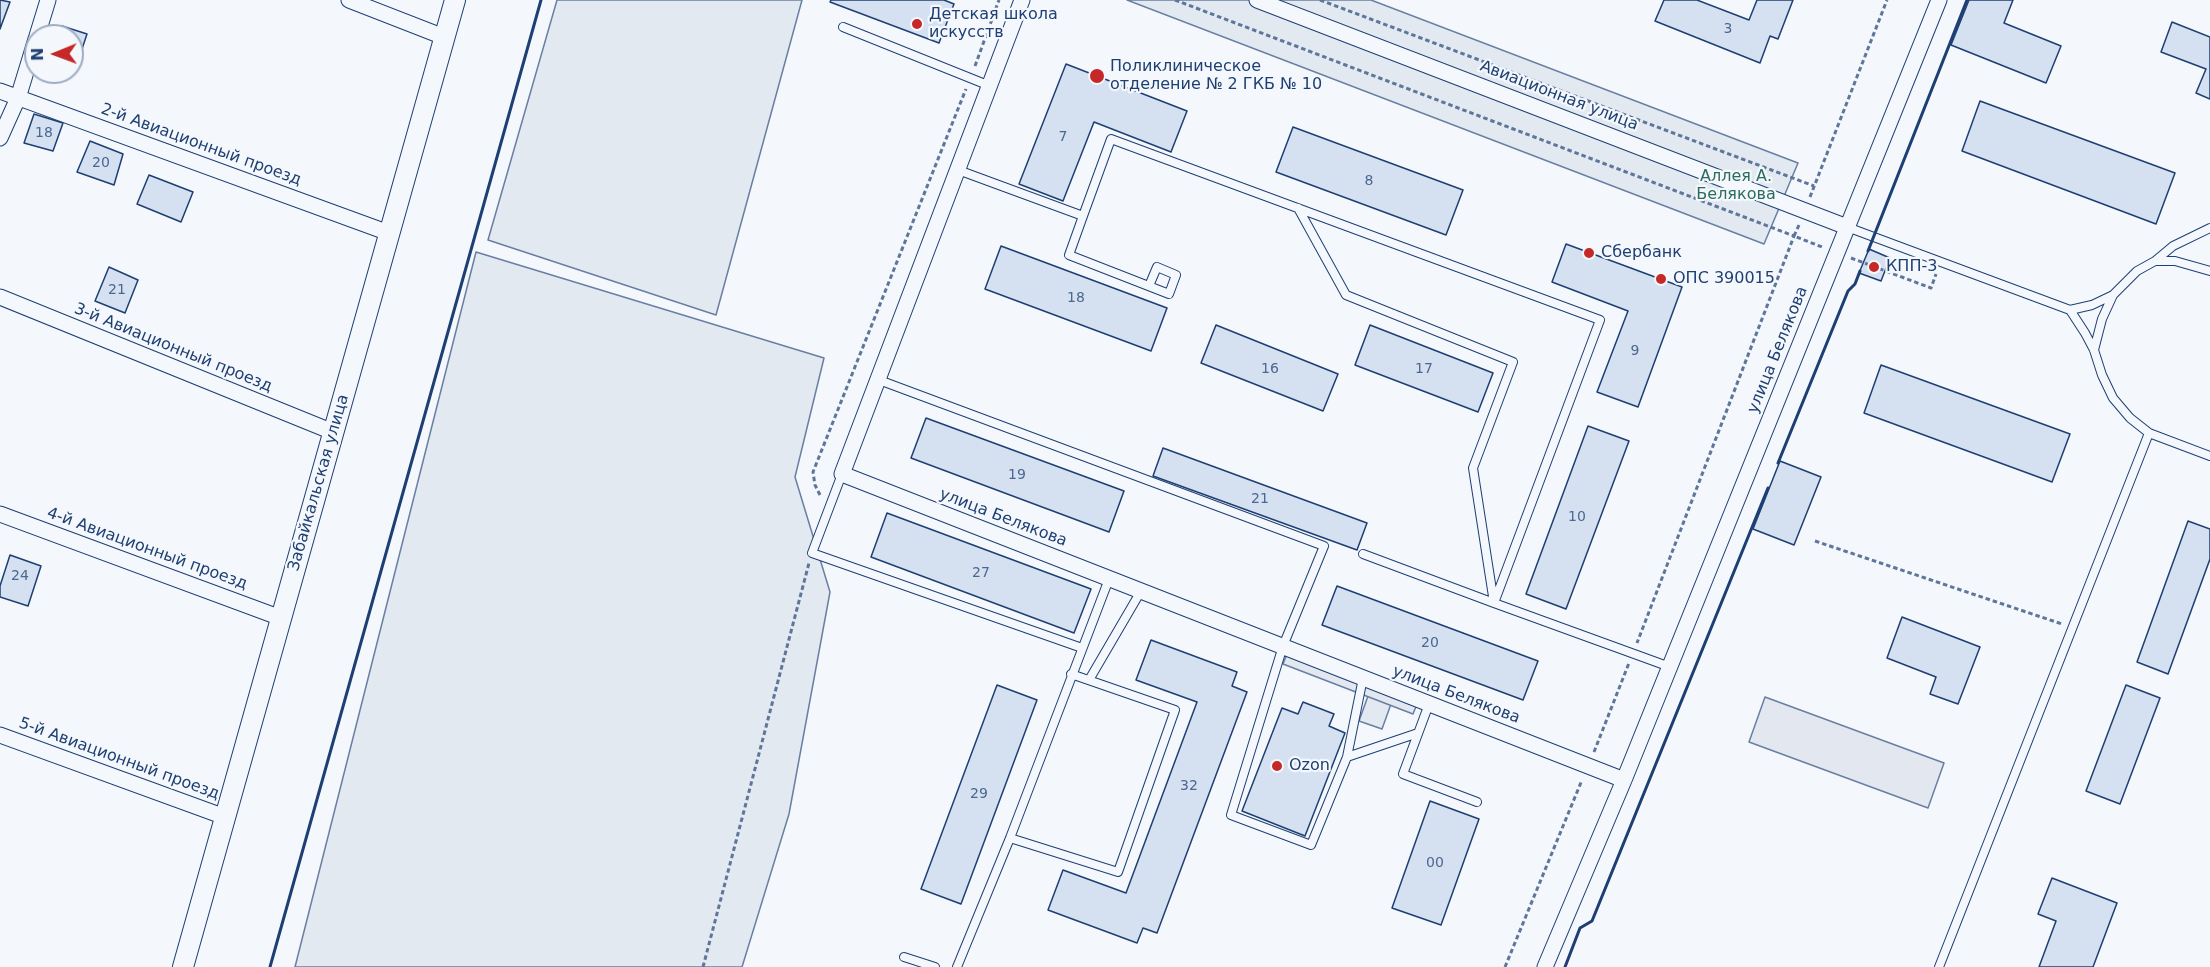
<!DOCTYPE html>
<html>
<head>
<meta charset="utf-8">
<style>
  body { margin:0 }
  #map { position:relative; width:2210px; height:967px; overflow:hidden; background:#f4f7fb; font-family:"DejaVu Sans",sans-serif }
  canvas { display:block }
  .north { position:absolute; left:24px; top:24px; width:60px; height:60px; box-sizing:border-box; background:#f4f7fb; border:2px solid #9eadc5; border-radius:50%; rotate:269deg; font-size:16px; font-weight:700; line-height:24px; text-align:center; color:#1d3f73 }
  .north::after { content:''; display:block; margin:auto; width:21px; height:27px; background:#c62828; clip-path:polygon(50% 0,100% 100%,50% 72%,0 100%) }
</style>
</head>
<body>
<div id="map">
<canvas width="2210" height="967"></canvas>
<div class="north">N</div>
</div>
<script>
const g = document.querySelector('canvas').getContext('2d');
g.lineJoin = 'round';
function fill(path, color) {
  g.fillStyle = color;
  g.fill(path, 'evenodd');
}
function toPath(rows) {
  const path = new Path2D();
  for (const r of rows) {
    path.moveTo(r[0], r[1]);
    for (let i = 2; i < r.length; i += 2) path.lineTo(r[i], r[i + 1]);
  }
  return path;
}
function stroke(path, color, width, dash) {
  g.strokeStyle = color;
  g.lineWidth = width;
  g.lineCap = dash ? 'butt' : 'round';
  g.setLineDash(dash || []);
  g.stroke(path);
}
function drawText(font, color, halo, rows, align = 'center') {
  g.font = font + ' "DejaVu Sans",sans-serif';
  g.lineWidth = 4.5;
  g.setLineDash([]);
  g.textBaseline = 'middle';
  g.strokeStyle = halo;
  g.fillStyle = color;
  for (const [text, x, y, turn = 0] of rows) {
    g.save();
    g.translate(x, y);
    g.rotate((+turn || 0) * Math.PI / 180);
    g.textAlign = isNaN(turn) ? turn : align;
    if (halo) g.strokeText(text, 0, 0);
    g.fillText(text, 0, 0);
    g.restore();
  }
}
const green = toPath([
  [557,0,802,0,716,315,488,240,557,0],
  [1127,0,1371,0,1798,163,1764,244,1127,0],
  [476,252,824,358,795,477,830,592,789,814,742,967,295,967,476,252],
  [1368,696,1391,704,1382,729,1359,721,1368,696]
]);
fill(green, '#e3e9f0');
stroke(green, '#687fa3', 1.5);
const parking = toPath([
  [1289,649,1419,699,1413,714,1283,664,1289,649],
  [1765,697,1944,763,1928,808,1749,742,1765,697]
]);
fill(parking, '#e3e8f0');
stroke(parking, '#687fa3', 1.5);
const building = toPath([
  [0,0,10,2,0,29,0,0],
  [831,0,944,0,954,4,939,43,830,2,831,0],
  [1664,0,1697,0,1749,20,1757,0,1793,0,1778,39,1770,36,1760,63,1655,21,1664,0],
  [1969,0,2013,0,2004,23,2061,46,2046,83,1951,45,1969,0],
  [2172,22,2210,37,2210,99,2196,93,2206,69,2161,52,2172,22],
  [62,26,87,34,77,64,72,62,72,36,58,36,62,26],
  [1066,64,1187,111,1171,152,1094,122,1063,201,1019,184,1066,64],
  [1980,101,2175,173,2156,224,1962,151,1980,101],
  [34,114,63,123,53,151,24,143,34,114],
  [1293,127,1463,190,1446,235,1276,172,1293,127],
  [90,141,123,154,114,185,77,172,90,141],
  [149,175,193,192,181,222,137,204,149,175],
  [1566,244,1682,287,1638,407,1597,392,1628,311,1552,282,1566,244],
  [1001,246,1167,308,1151,351,985,289,1001,246],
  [1869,249,1890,258,1881,281,1859,273,1869,249],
  [109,267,138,280,125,313,95,301,109,267],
  [1216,325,1338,374,1323,411,1201,363,1216,325],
  [1370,325,1493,373,1478,412,1355,365,1370,325],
  [1881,365,2070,434,2052,482,1864,413,1881,365],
  [926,418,1124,491,1109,532,911,458,926,418],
  [1588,426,1629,441,1566,609,1526,594,1588,426],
  [1163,448,1367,523,1357,550,1153,476,1163,448],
  [1780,461,1821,477,1794,545,1753,529,1780,461],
  [887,513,1091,589,1074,633,871,557,887,513],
  [2188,521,2210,529,2210,559,2168,674,2137,662,2188,521],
  [10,555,41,566,28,606,0,597,0,586,10,555],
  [1337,586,1538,661,1523,700,1322,625,1337,586],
  [1902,617,1980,647,1958,704,1930,694,1936,677,1887,658,1902,617],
  [1151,640,1237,672,1232,686,1247,692,1157,933,1143,928,1137,943,1048,910,1063,870,1126,893,1197,702,1136,680,1151,640],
  [997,685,1037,700,961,904,921,889,997,685],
  [2126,685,2160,698,2120,804,2086,791,2126,685],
  [1303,702,1334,714,1329,726,1345,733,1305,836,1242,811,1282,708,1298,714,1303,702],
  [1430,801,1479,819,1441,925,1392,908,1430,801],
  [2052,878,2117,903,2093,967,2039,967,2056,921,2038,914,2052,878]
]);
fill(building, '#d5e0f0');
stroke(building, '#1d3f73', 1.5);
const service = toPath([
  [843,27,990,86],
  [958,170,1083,216,1111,139,1600,320,1494,603,1670,667],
  [1298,208,1346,295,1513,362,1473,468,1494,603,1363,554],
  [1083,216,1069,255,1169,294,1176,275,1157,267,1149,286],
  [1847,227,2070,310],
  [2155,261,2173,246,2210,228],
  [2113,295,2092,305,2070,310,2085,333,2094,350,2102,375,2113,398,2130,418,2149,433,2210,456],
  [2094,350,2102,319,2113,295,2137,271,2155,261,2175,261,2210,271],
  [879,380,1324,546,1283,646,1231,815,1311,845,1347,757,1363,678],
  [842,474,812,553,1082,648],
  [1089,680,1141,591],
  [1429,704,1403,774,1477,802],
  [1347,757,1418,733],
  [1010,838,1118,872,1175,710,1071,674],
  [904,957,935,967],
  [957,967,1010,838,1109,579],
  [1939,967,2149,433]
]);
const minor = toPath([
  [349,0,444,37],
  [1022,0,842,474,1624,780],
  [1257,0,1847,227],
  [37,36,48,0],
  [0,91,389,233],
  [0,138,18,98,36,39],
  [0,297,333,432],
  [0,514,281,618],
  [0,735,225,817],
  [1545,967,1624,780,1939,0]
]);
const tertiary = toPath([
  [183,967,455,0]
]);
stroke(service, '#1d3f73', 10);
stroke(minor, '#1d3f73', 17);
stroke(tertiary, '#1d3f73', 22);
stroke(toPath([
  [1175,0,1794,236,1637,643],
  [1320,0,1814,186],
  [975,66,999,0],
  [1810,197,1887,0],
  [1799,225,1794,236,1822,247],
  [1851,258,1931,288,1936,274],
  [820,495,815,485,813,472,966,89],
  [1815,541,2062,624],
  [1594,752,1629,663],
  [703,967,809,563],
  [1505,967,1582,780]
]), '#5e769c', 3, [4.5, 3]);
stroke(service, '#f4f7fb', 8);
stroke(minor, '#f4f7fb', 15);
stroke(tertiary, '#f4f7fb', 20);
stroke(toPath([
  [1868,251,1967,0],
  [1778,463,1848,291,1855,284,1860,271],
  [270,967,541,0],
  [1565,967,1580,928,1592,921,1768,488]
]), '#1d3f73', 3);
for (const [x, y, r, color] of [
  [917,24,6,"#c62828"],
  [1097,76,8,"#c62828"],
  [1589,253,6,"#c62828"],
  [1874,267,6,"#c62828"],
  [1661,279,6,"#c62828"],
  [1277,766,6,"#c62828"]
]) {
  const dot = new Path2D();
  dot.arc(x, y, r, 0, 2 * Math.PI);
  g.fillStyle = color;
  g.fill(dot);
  stroke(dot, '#f4f7fb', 2);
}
drawText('14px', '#4b6792', null, [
  ["3",1728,29],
  ["18",44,133],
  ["7",1063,137],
  ["20",101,163],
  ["8",1369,181],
  ["21",117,290],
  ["18",1076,298],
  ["9",1635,351],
  ["16",1270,369],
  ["17",1424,369],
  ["19",1017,475],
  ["21",1260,499],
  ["10",1577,517],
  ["27",981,573],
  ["24",20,576],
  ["20",1430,643],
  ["32",1189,786],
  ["29",979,794],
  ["00",1435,863]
]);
drawText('16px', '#1d3f73', '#f4f7fb', [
  ["Детская школа",929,15],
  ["искусств",929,33],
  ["Поликлиническое",1110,67],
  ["отделение № 2 ГКБ № 10",1110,85],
  ["Сбербанк",1601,253],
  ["КПП-3",1886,267],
  ["ОПС 390015",1673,279],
  ["Ozon",1289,766]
], 'left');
drawText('16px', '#1d3f73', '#f4f7fb', [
  ["Авиационная улица",1559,96,21],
  ["2-й Авиационный проезд",201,145,20],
  ["3-й Авиационный проезд",173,348,22],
  ["улица Белякова",1778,350,-68],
  ["Забайкальская улица",319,483,-74],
  ["улица Белякова",1003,518,21],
  ["4-й Авиационный проезд",147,549,20],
  ["улица Белякова",1456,695,21],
  ["5-й Авиационный проезд",119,759,20]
]);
drawText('16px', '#2c6c60', '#f4f7fb', [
  ["Аллея А.",1736,177],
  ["Белякова",1736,195]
]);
</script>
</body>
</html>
